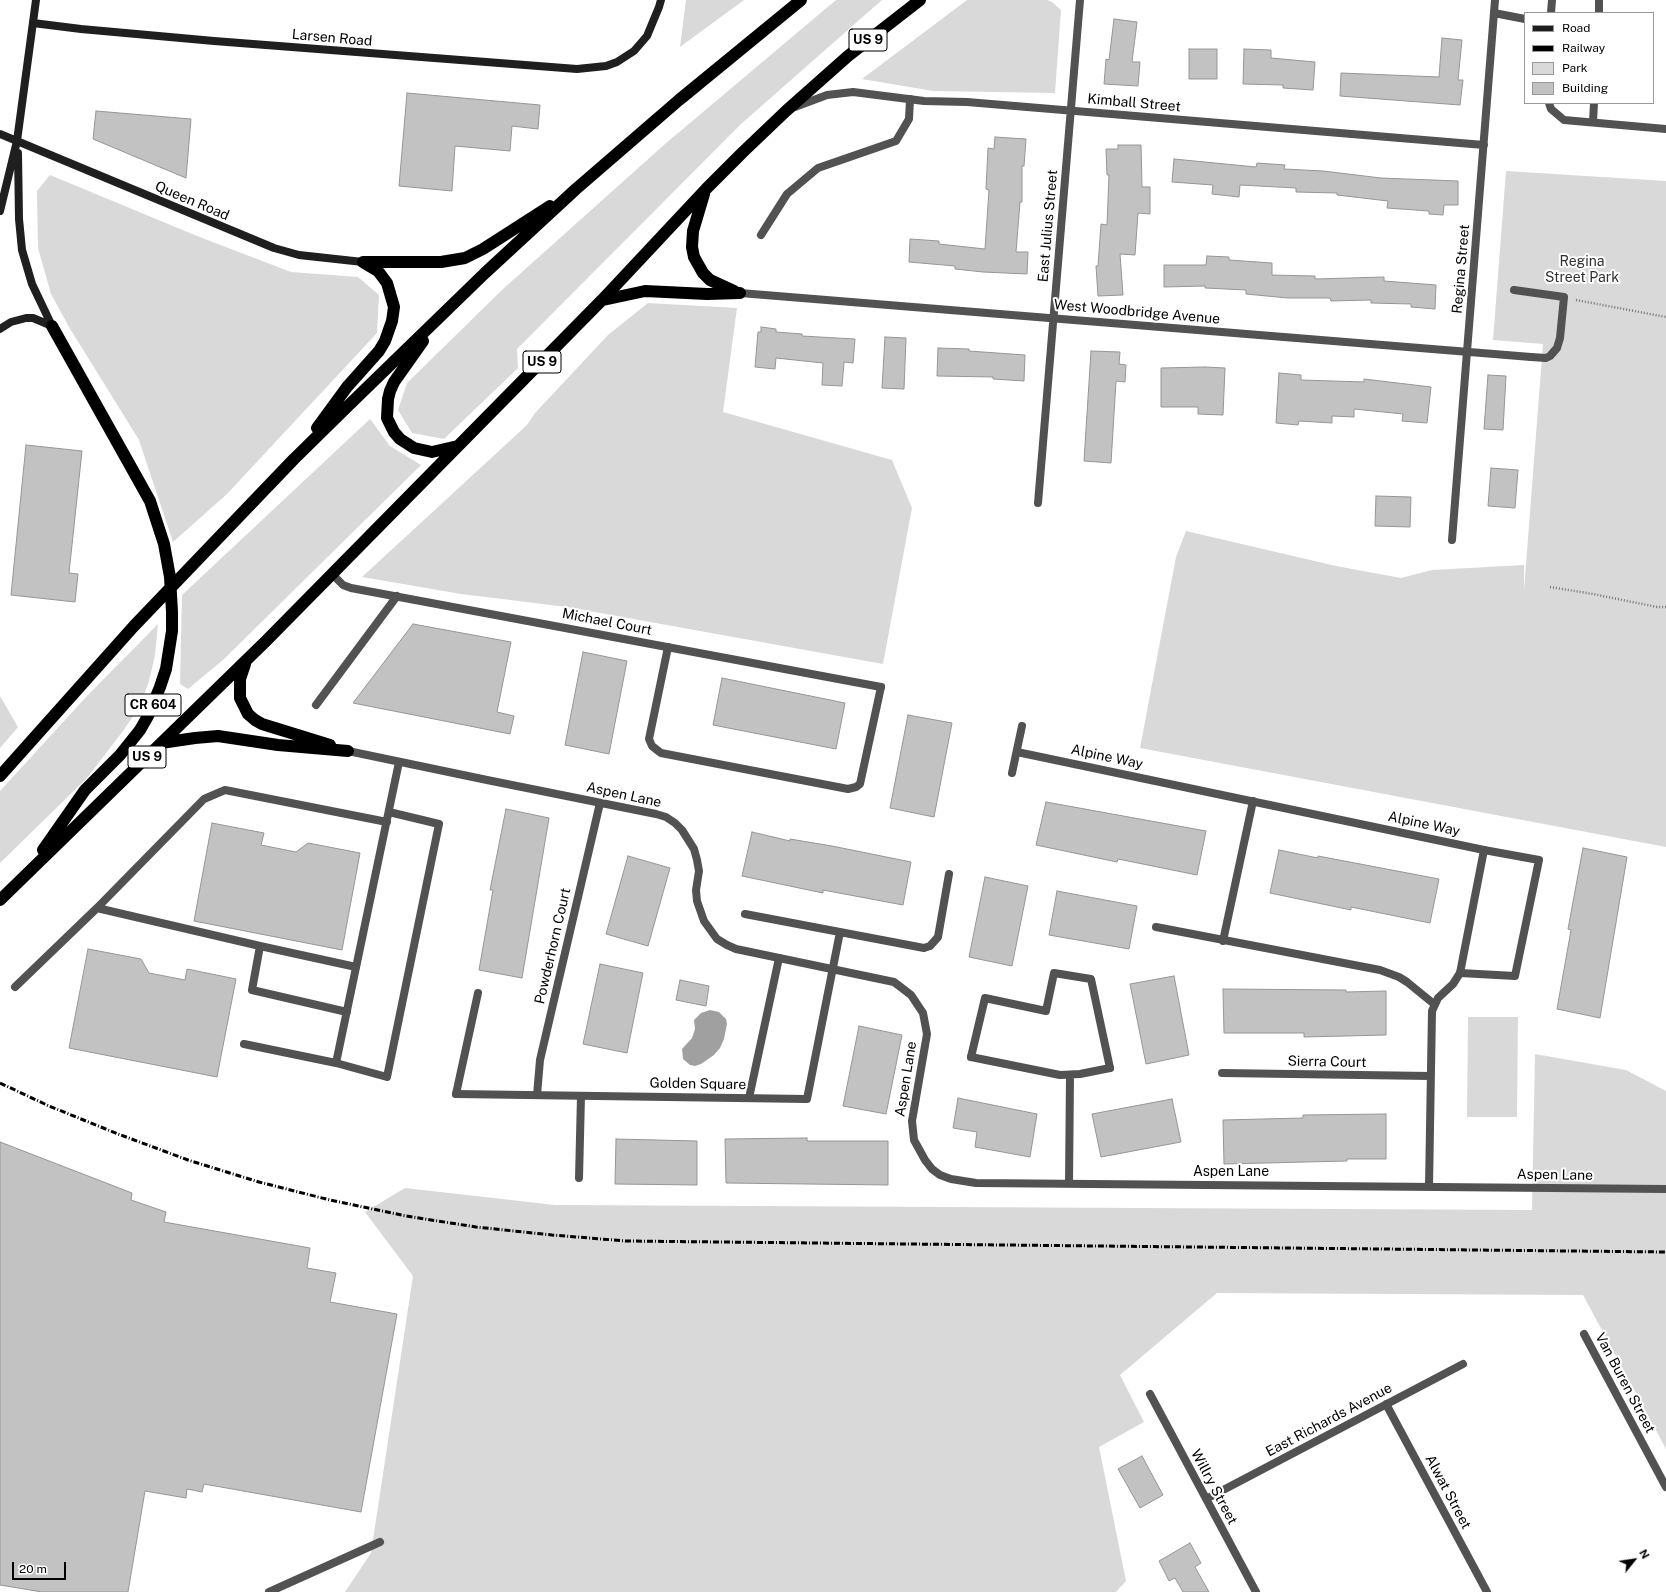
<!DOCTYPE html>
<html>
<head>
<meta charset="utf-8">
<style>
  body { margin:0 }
  #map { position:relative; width:1666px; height:1592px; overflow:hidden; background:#fff; font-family:"Public Sans",sans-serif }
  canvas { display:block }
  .legend { position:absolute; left:1524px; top:12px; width:130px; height:92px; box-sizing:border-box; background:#fff; border:1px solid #999; margin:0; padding:5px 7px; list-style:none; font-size:12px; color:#000 }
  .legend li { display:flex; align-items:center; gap:8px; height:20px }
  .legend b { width:20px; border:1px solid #999 }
  .north { position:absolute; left:1614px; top:1540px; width:40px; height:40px; -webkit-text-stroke:3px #fff; paint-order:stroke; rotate:60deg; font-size:11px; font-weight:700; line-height:16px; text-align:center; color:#000 }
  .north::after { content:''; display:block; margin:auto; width:14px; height:18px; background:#000; clip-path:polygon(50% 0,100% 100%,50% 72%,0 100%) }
  .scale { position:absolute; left:12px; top:1562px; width:54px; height:18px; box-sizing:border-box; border:2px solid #000; border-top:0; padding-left:5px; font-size:12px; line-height:14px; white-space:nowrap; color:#000; -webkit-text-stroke:3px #fff; paint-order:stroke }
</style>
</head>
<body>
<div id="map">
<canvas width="1666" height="1592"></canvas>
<ul class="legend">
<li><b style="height:5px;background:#1f1f1f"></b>Road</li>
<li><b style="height:5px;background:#000"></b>Railway</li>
<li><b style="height:11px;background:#d9d9d9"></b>Park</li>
<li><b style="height:11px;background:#c2c2c2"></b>Building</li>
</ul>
<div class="north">N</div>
<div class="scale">20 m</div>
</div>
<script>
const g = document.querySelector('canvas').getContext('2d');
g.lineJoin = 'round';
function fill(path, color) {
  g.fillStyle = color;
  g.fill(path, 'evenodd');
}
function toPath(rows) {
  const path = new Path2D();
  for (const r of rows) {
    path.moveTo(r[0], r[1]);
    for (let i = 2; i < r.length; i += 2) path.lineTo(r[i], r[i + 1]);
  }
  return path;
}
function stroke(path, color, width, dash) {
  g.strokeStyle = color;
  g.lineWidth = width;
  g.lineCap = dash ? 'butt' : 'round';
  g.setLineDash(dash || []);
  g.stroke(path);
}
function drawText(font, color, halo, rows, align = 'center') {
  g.font = font + ' "Public Sans",sans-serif';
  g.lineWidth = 4;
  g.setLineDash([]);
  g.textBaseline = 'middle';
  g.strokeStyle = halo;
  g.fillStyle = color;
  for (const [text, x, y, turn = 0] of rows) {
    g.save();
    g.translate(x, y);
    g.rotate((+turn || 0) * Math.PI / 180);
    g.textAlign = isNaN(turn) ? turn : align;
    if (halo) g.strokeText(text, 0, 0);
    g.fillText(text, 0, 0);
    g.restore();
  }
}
fill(toPath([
  [686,0,744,0,680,47],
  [836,0,882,0,741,124,517,349,518,368,444,439,412,433,398,410,407,383,503,289,665,144],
  [967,0,1047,0,1052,2,1061,10,1055,93,933,91,862,79],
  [1506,171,1666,181,1666,847,1140,748,1176,557,1186,531,1336,566,1401,578,1432,570,1524,565,1524,590,1543,344,1493,340],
  [50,175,197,236,291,272,358,277,379,295,377,333,227,494,173,542,139,440,69,327,51,294,38,248,37,191],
  [648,303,737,308,723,412,892,460,912,508,883,664,567,607,461,594,362,577,527,425,535,413,608,335],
  [370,419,390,446,421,465,223,660,188,689,180,684,182,595],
  [158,624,155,655,149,681,140,706,123,731,87,778,0,863,0,791,87,696],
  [0,696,18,727,0,748],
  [1468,1017,1518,1017,1517,1117,1467,1117],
  [1535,1054,1626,1070,1666,1091,1666,1449,1583,1295,1217,1293,1120,1375,1144,1422,1099,1447,1126,1581,1116,1592,345,1592,371,1553,413,1276,365,1212,405,1188,555,1205,1532,1210]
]), '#d9d9d9');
fill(toPath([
  [710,1010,719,1012,726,1019,727,1024,724,1039,720,1048,714,1055,701,1064,695,1066,690,1065,683,1059,682,1049,692,1038,695,1029,694,1020,701,1013]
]), '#a0a0a0');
const building = toPath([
  [1114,19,1137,22,1132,62,1140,62,1138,86,1104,84,1106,59,1109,60,1114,19],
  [1442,38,1462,40,1458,80,1463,80,1460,105,1340,96,1341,73,1439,77,1442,38],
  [1189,49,1217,49,1217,79,1189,79,1189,49],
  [1244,49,1271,50,1271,58,1315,62,1313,90,1283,88,1283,85,1243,84,1244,49],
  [407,93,540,105,538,129,512,126,510,151,455,146,452,191,399,186,407,93],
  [96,111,191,119,186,178,93,139,96,111],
  [995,137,1026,139,1024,166,1022,166,1022,202,1020,202,1016,252,1028,252,1027,274,983,272,955,269,955,266,909,262,910,239,939,241,939,244,985,249,989,190,986,189,988,148,994,149,995,137],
  [1118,145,1141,145,1142,187,1150,187,1150,214,1138,213,1135,255,1120,254,1123,295,1098,296,1096,266,1098,266,1101,224,1107,225,1109,175,1107,175,1106,149,1118,149,1118,145],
  [1174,159,1256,167,1257,163,1285,165,1284,169,1323,171,1381,178,1458,181,1458,205,1444,205,1443,215,1429,214,1429,211,1387,208,1388,201,1337,195,1337,193,1296,192,1296,188,1240,185,1239,197,1212,194,1213,185,1172,182,1174,159],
  [1207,256,1229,257,1229,260,1272,263,1272,275,1315,276,1315,279,1384,277,1384,281,1436,285,1435,309,1411,307,1411,304,1371,303,1371,300,1331,301,1330,298,1288,298,1246,294,1246,290,1205,288,1205,286,1164,287,1164,265,1206,265,1207,256],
  [761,327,776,329,776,332,802,334,802,336,855,339,853,363,844,362,842,386,822,385,823,363,776,358,775,369,755,367,758,332,761,332,761,327],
  [885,337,906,338,904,389,882,388,885,337],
  [938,348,969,349,969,351,1025,355,1024,381,993,379,993,377,937,376,938,348],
  [1091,351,1120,352,1119,364,1126,365,1125,382,1116,381,1111,463,1084,461,1091,351],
  [1205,367,1225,368,1223,415,1198,414,1198,407,1161,407,1161,368,1205,367],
  [1279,373,1301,375,1301,380,1364,382,1364,379,1431,387,1427,423,1402,421,1403,414,1354,409,1354,417,1332,416,1332,423,1299,421,1298,425,1276,423,1279,373],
  [1488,375,1506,376,1503,430,1484,429,1488,375],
  [26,445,82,451,69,573,78,574,75,602,11,595,26,445],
  [1491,468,1518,470,1515,508,1488,506,1491,468],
  [1376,496,1411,497,1410,527,1375,526,1376,496],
  [413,624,511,642,497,712,514,716,510,734,353,703,413,624],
  [583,652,627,661,609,754,565,745,583,652],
  [722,678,845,703,836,749,713,725,722,678],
  [908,715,952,723,934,817,890,808,908,715],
  [1046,802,1206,831,1197,875,1118,859,1117,862,1036,845,1046,802],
  [506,809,549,818,522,978,479,970,493,890,490,890,506,809],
  [212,823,264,833,261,845,296,852,308,843,360,853,342,950,194,921,212,823],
  [752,832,790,841,790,839,832,846,911,862,903,905,823,890,823,893,742,876,752,832],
  [1583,848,1627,857,1600,1018,1557,1009,1571,930,1568,929,1583,848],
  [1279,850,1318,858,1318,856,1439,879,1430,923,1351,907,1351,910,1270,893,1279,850],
  [628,856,670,868,648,946,606,934,628,856],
  [985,877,1028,886,1012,966,969,957,985,877],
  [1057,891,1137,906,1129,949,1049,935,1057,891],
  [88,949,141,959,149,973,185,980,187,969,236,979,217,1077,69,1048,88,949],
  [600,964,643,973,627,1053,583,1044,600,964],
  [1174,976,1189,1055,1146,1064,1130,984,1174,976],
  [680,980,709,986,706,1006,676,1000,680,980],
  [1223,989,1346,990,1346,992,1386,991,1386,1035,1304,1037,1304,1033,1224,1033,1223,989],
  [859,1026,902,1035,886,1114,843,1106,859,1026],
  [958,1098,1037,1114,1030,1157,975,1147,977,1132,953,1128,958,1098],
  [1172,1099,1181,1142,1101,1157,1092,1114,1172,1099],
  [1386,1114,1386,1159,1347,1159,1347,1161,1224,1164,1223,1120,1303,1118,1303,1115,1386,1114],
  [807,1138,807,1141,888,1141,888,1185,726,1183,725,1139,807,1138],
  [616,1139,697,1141,697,1185,615,1184,616,1139],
  [0,1142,132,1193,131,1200,166,1212,164,1222,310,1248,307,1268,336,1273,330,1302,397,1314,361,1512,204,1484,202,1492,187,1489,186,1498,145,1491,128,1592,42,1592,0,1585,0,1142],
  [1142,1456,1163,1495,1140,1508,1118,1469,1142,1456],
  [1190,1543,1201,1563,1195,1567,1209,1592,1183,1592,1175,1578,1169,1581,1159,1561,1190,1543]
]);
fill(building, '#c2c2c2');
stroke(building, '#969696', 1);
stroke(toPath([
  [1576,300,1666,317],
  [1550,587,1593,594,1657,607,1666,607]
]), '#747474', 2.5, [1, 2]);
stroke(toPath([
  [1494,13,1525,19],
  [1551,13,1552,0],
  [1599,13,1599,0],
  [1549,103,1551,109,1564,120,1666,129],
  [1593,122,1594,103],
  [761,235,787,194,818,168,896,141,909,119,910,99],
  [1514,290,1564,297,1560,338,1557,348,1550,356,1546,358,1531,357],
  [668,647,649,739,652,746,661,753,848,789,856,787,860,784,881,687],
  [316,705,397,596],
  [1012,773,1022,726],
  [1156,927,1380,970,1399,977,1407,982,1434,1004],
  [1223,941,1253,801],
  [260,946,97,908,204,799,225,790,387,822],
  [1460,973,1515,976,1539,860,1484,850],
  [15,987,97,908],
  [347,1012,252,990,260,946,356,967],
  [244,1044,336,1063,387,1077,439,824,389,812],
  [971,1057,985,998,1046,1011,1054,973,1091,979,1110,1068],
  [336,1063,399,762],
  [456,1094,478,993],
  [749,1098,779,958],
  [579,1178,581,1096],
  [269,1592,380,1542]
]), '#525252', 8);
stroke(toPath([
  [795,107,827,95,853,92,924,101,967,102,1484,145],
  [740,293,1531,357],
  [1038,503,1080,0],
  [1452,540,1495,0],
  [332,574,343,585,351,588,881,687],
  [348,751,487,780,656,814,666,817,675,823,682,830,694,849,697,860,699,871,696,890,697,901,704,921,717,939,727,945,736,949,894,982,911,995,923,1013,927,1034,912,1121,914,1140,925,1160,932,1169,940,1175,951,1179,976,1183,1666,1189],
  [1017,752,1484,850,1460,973,1453,984,1438,998,1432,1011,1429,1187],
  [745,914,924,948,930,946,938,937,949,874],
  [971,1057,1060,1075,1080,1074,1110,1068],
  [1222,1073,1430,1076],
  [456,1094,807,1099,840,932],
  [537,1095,540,1060,600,803],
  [1069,1184,1070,1075],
  [1584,1334,1666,1487],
  [1150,1394,1256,1592],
  [1386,1404,1487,1592],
  [1206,1499,1463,1364]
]), '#525252', 8);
stroke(toPath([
  [33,23,81,29,214,41,577,69,606,66,617,62,634,51,647,36,659,7,661,0],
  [0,134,274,248,299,255,363,262],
  [18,153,19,219,22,250,32,284,52,326],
  [0,211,17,141,36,0],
  [0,329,11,322,26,318,33,318,52,326]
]), '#1f1f1f', 8);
stroke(toPath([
  [704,194,693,231,692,247,694,257,703,273,710,280,734,291],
  [363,262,441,262,465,258,483,249,550,206],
  [603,300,645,291,707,294,740,293],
  [423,341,394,382,390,391,388,399,387,418,394,432,400,439,414,448,432,452,458,446],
  [317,428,347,387,379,351,385,341,392,321,394,307,387,283,378,271,363,262],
  [245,664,240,679,240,698,248,714,255,720,262,724,330,745],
  [161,743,195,738,218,736,278,745,348,751],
  [0,776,134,626,294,459,349,405,485,273,576,189,679,100,801,0],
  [43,850,85,790,120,755,140,730,148,716,160,687,166,669,172,631,172,612,170,577,164,544,150,501,52,326],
  [0,900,266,641,602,300,706,189,743,152,786,111,848,56,920,0]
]), '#000', 12);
stroke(toPath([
  [0,1083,49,1106,118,1134,188,1160,259,1182,330,1200,406,1216,476,1227,552,1235,626,1241,1666,1252]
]), '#000', 3, [6, 2, 1, 2]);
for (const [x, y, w] of [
  [868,40,38],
  [542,362,38],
  [153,705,56],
  [147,757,38]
]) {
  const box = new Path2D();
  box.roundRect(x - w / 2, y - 11, w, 22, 3);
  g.fillStyle = '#fff';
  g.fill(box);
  stroke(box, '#000', 1);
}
drawText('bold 13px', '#000', null, [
  ["US 9",868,40],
  ["US 9",542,362],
  ["CR 604",153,705],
  ["US 9",147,757]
]);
drawText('14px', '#000', '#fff', [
  ["Larsen Road",332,38,5],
  ["Kimball Street",1134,103,5],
  ["Queen Road",192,201,23],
  ["East Julius Street",1048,226,-85],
  ["Regina Street",1461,269,-85],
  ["West Woodbridge Avenue",1137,312,5],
  ["Michael Court",607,622,11],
  ["Alpine Way",1107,757,12],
  ["Aspen Lane",624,795,12],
  ["Alpine Way",1424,824,12],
  ["Powderhorn Court",553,946,-77],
  ["Sierra Court",1327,1062,1],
  ["Aspen Lane",906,1079,-81],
  ["Golden Square",698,1084,1],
  ["Aspen Lane",1231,1172],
  ["Aspen Lane",1555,1175,1],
  ["Van Buren Street",1625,1383,62],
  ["East Richards Avenue",1329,1420,-28],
  ["Willry Street",1214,1487,62],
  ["Alwat Street",1448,1492,62]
]);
drawText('14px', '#303030', '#fff', [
  ["Regina",1582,262],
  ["Street Park",1582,278]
]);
</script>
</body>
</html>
